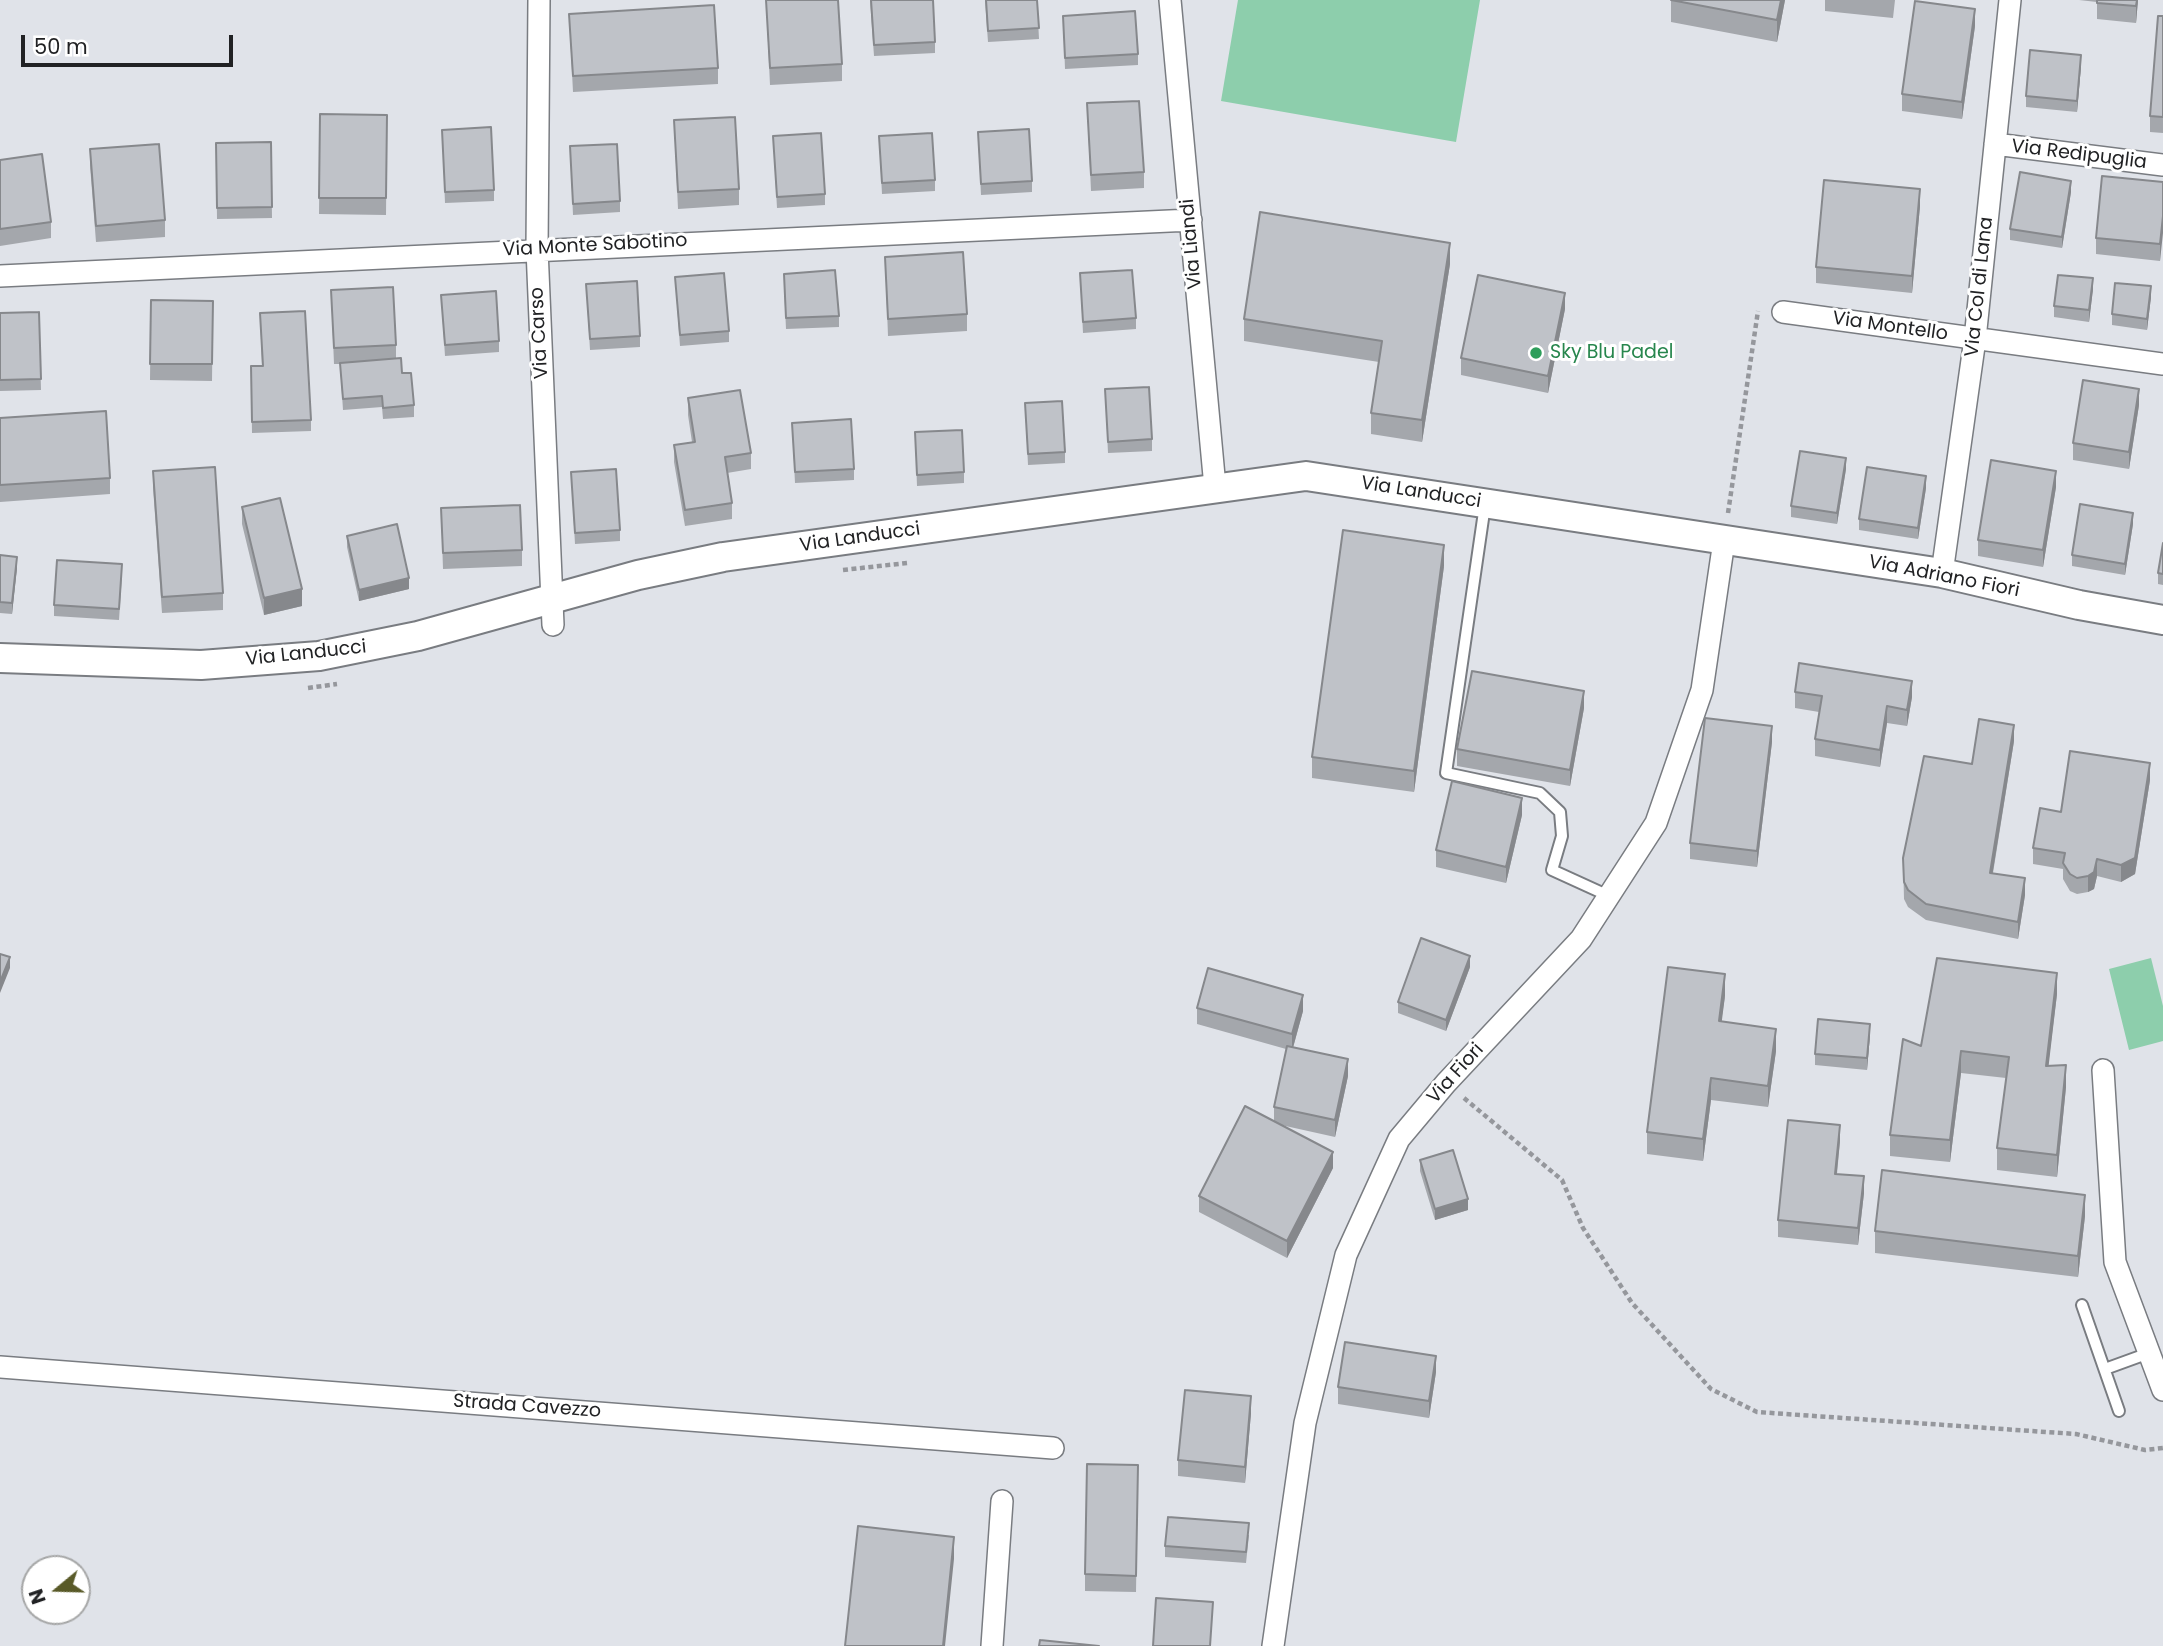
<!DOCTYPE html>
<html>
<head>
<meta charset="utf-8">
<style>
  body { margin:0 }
  #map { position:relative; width:2163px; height:1646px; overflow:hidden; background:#e0e3e9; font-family:Poppins,sans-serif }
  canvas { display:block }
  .north { position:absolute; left:21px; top:1555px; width:70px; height:70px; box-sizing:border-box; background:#fff; border:2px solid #a6a7a7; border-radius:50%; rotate:251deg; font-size:19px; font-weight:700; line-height:28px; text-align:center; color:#212224 }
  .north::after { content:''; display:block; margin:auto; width:24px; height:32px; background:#595a28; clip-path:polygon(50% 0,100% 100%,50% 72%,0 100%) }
  .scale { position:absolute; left:21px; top:35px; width:212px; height:32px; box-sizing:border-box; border:4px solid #212224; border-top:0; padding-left:9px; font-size:21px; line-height:24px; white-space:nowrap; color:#212224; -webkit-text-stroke:5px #fff; paint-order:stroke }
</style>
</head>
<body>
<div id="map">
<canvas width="2163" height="1646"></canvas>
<div class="north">N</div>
<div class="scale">50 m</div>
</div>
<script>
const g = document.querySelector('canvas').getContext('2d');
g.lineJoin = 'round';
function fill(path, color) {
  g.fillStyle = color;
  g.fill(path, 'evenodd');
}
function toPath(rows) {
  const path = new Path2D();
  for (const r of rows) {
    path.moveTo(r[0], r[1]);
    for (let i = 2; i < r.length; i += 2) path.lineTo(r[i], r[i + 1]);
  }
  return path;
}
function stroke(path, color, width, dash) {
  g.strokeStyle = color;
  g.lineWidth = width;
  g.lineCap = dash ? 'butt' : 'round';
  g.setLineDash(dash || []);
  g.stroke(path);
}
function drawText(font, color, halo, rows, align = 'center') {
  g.font = font + ' Poppins,sans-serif';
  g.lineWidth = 6;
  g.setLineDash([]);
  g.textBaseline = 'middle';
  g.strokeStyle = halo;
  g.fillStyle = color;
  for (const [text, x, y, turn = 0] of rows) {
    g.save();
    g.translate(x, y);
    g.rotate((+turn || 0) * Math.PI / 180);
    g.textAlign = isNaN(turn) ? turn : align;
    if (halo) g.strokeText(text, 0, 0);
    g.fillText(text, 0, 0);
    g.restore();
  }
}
fill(toPath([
  [1238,0,1480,0,1456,142,1221,101],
  [2151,958,2163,1006,2163,1041,2129,1050,2109,969]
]), '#8dceac');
const service = toPath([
  [1485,505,1446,773,1540,793,1560,812,1562,836,1552,870,1609,896],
  [2082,1305,2119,1411],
  [2105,1369,2149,1353]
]);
const minor = toPath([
  [539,0,537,249,553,625],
  [1170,0,1215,487],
  [1995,144,2163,165],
  [0,276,1191,220],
  [1783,312,2163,364],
  [1942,573,1975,339,2010,0],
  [2103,1070,2115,1262,2163,1390],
  [0,1367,1053,1448],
  [992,1646,1002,1501],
  [1273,1646,1305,1423,1346,1255,1399,1139,1446,1083,1581,939,1656,823,1702,690,1724,541]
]);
const tertiary = toPath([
  [0,658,201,665,319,656,418,636,638,575,723,557,1306,476,1942,573,2079,605,2163,620]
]);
stroke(service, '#797c81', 14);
stroke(minor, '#797c81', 24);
stroke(tertiary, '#797c81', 32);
stroke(toPath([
  [1728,513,1758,311],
  [843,570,907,563],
  [308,688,337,684],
  [1464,1098,1562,1180,1583,1228,1632,1303,1711,1389,1757,1412,2046,1432,2076,1434,2145,1450,2163,1448]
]), '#95979c', 4.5, [5, 3.5]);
stroke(service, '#fff', 10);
stroke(minor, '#fff', 21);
stroke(tertiary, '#fff', 28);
fill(toPath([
  [766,0,842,64,842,81,770,85],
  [870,0,935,42,935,53,874,56],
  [985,0,1037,0,1039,39,988,42],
  [1671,0,1785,0,1777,42,1671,22],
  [1825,0,1895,0,1893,18,1825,11],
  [2079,0,2138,0,2136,23,2097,19,2097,2],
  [569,14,718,68,718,84,573,92],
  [1063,16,1138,54,1138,65,1065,69],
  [2163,16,2163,133,2150,132,2150,116],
  [1975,26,1962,119,1902,111,1902,94],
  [2081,66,2077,112,2026,107,2026,96],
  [1087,103,1144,172,1144,188,1091,191],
  [320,114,387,115,386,215,319,214],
  [674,120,739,189,739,205,678,209],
  [442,130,494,190,494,201,445,203],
  [978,132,1032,181,1032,192,981,195],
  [773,136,825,194,825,205,777,208],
  [879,136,935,180,935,191,882,194],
  [271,142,272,218,217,219,216,143],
  [570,146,620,201,620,212,573,215],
  [90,149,165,220,165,237,96,242,90,165],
  [0,160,51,222,51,238,0,246],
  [2163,182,2160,261,2096,254,2096,238],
  [2071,192,2062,248,2010,240,2010,229],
  [1920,206,1912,293,1816,283,1816,267],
  [885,257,967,314,967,331,888,336],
  [1450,264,1422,442,1371,434,1371,413,1379,362,1244,341,1244,319],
  [1080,273,1136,318,1136,329,1083,333],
  [675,277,729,331,729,342,680,346],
  [586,284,640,336,640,347,590,350],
  [784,285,839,316,839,327,786,329],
  [2093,289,2089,322,2054,317,2054,306],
  [331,290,396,345,396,359,414,405,414,417,383,419,382,407,343,410,340,364,334,364],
  [441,295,499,341,499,352,445,356],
  [2151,297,2147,330,2112,325,2112,314],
  [151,300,213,301,212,381,150,380],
  [1565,309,1548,393,1461,375,1461,358],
  [39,312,41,390,0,391,0,313],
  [260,313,311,420,311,431,252,433,251,366,262,366],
  [1105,389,1152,439,1152,451,1108,453],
  [688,398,751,453,751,469,727,473,732,503,732,519,685,526,674,462,674,445,692,442,688,415],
  [1025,403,1065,452,1065,463,1028,465],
  [2139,405,2129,469,2073,460,2073,443],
  [0,418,110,478,110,494,0,502],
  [792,423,854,469,854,480,795,483],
  [915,432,964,472,964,483,917,486],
  [1846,469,1837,524,1791,517,1791,506],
  [153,471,223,593,223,610,162,613,153,487],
  [571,472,620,530,620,541,575,544],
  [2056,487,2043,567,1978,556,1978,540],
  [1926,488,1918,539,1859,530,1859,519],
  [242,507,302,606,264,615,242,524],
  [441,508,522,550,522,566,443,569],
  [2133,524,2125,575,2072,566,2072,555],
  [347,536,409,589,359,601,347,547],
  [2163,543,2163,585,2158,584,2158,573],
  [0,555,17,568,12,614,0,613],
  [1444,566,1414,792,1312,778,1312,757],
  [122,575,119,620,54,616,54,605],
  [1795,692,1912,697,1907,726,1887,723,1880,767,1815,756,1815,739,1819,712,1795,708],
  [1584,708,1570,786,1457,766,1457,749],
  [2014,741,1993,873,2025,895,2018,939,1926,920,1908,907,1904,899,1903,858,1972,764],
  [1772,742,1757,867,1690,859,1690,843],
  [2150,780,2135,874,2121,882,2097,876,2094,889,2088,892,2077,894,2070,891,2063,879,2063,869,2033,864,2033,848,2061,812],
  [1522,815,1506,883,1436,867,1436,850],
  [1470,967,1446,1031,1398,1013,1398,1002],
  [2057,994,2048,1066,2066,1087,2057,1177,1997,1170,1997,1148,2006,1078,1961,1073,1950,1162,1890,1156,1890,1135,1921,1046],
  [1725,996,1721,1022,1776,1051,1768,1107,1711,1100,1703,1161,1647,1154,1647,1132],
  [1197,1008,1303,1011,1293,1048,1348,1076,1335,1137,1281,1125,1333,1168,1287,1258,1199,1212,1199,1196,1274,1121,1274,1107,1286,1049,1197,1024],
  [1870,1035,1867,1070,1815,1065,1815,1054],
  [1840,1141,1837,1174,1864,1193,1858,1245,1778,1237,1778,1220],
  [1420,1160,1468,1210,1435,1220,1420,1171],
  [2085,1216,2078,1277,1875,1253,1875,1231],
  [1436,1372,1429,1418,1338,1404,1338,1387],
  [1251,1413,1245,1483,1178,1476,1178,1460],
  [1138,1465,1136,1592,1085,1591,1085,1574],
  [1249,1535,1246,1563,1165,1557,1165,1546]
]), '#a4a7ac');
fill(toPath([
  [1781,0,1785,0,1777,42,1777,20],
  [2137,0,2138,0,2136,23,2136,6],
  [1975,9,1975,26,1962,119,1962,102],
  [2081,55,2081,66,2077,112,2077,101],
  [2071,181,2071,192,2062,248,2062,237],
  [1920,189,1920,206,1912,293,1912,276],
  [2163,216,2163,233,2160,261,2160,244],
  [1450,243,1450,264,1422,442,1422,420],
  [2093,278,2093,289,2089,322,2089,310],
  [2151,286,2151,297,2147,330,2147,319],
  [1565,293,1565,309,1548,393,1548,376],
  [2139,389,2139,405,2129,469,2129,452],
  [1846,458,1846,469,1837,524,1837,513],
  [2056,471,2056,487,2043,567,2043,550],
  [1926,476,1926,488,1918,539,1918,528],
  [2133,513,2133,524,2125,575,2125,564],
  [1444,545,1444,566,1414,792,1414,771],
  [17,557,17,568,12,614,12,603],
  [409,578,409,589,359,601,359,590],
  [302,589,302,606,264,615,264,598],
  [1912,681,1912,697,1907,726,1907,710],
  [1584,691,1584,708,1570,786,1570,770],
  [1887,706,1887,723,1880,767,1880,750],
  [2014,725,2014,741,1990,889,1990,873],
  [1772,726,1772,742,1757,867,1757,851],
  [2150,763,2150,780,2135,874,2121,882,2121,865],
  [1522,798,1522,815,1506,883,1506,867],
  [2097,859,2097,876,2094,889,2088,892,2088,876],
  [2025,878,2025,895,2018,939,2018,922],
  [1470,956,1470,967,1446,1031,1446,1020],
  [10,957,10,968,0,993,0,982],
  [2057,973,2057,994,2046,1088,2046,1066],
  [1725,974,1725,996,1719,1043,1719,1021],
  [1303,995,1303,1011,1292,1051,1292,1034],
  [1870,1024,1870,1035,1867,1070,1867,1058],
  [1776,1029,1776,1051,1768,1107,1768,1086],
  [1961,1051,1961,1073,1950,1162,1950,1140],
  [1348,1059,1348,1076,1335,1137,1335,1120],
  [2066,1065,2066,1087,2057,1177,2057,1155],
  [1711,1078,1711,1100,1703,1161,1703,1139],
  [1840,1125,1840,1141,1835,1190,1835,1174],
  [1333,1152,1333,1168,1287,1258,1287,1241],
  [1864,1176,1864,1193,1858,1245,1858,1228],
  [2085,1195,2085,1216,2078,1277,2078,1256],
  [1468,1199,1468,1210,1435,1220,1435,1209],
  [1436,1356,1436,1372,1429,1418,1429,1401],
  [1251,1396,1251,1413,1245,1483,1245,1467],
  [954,1537,954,1559,945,1646,943,1646]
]), '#86888c');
const building = toPath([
  [766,0,838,0,842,64,770,68,766,0],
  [871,0,933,0,935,42,874,45,871,0],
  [986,0,1037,0,1039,28,988,31,986,0],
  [1671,0,1781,0,1777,20,1671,0],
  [2097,0,2137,0,2136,6,2097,3,2097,0],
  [1915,1,1975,9,1962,102,1902,94,1915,1],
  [714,5,718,68,573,76,569,14,714,5],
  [1135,11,1138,54,1065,58,1063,16,1135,11],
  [2158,16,2163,16,2163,117,2150,116,2158,16],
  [2030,50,2081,55,2077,101,2026,96,2030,50],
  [1139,101,1144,172,1091,175,1087,103,1139,101],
  [320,114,387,115,386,198,319,198,320,114],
  [735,117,739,189,678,192,674,120,735,117],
  [491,127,494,190,445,192,442,130,491,127],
  [1029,129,1032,181,981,184,978,132,1029,129],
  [821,133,825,194,777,197,773,136,821,133],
  [932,133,935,180,882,183,879,136,932,133],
  [271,142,272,207,217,208,216,143,271,142],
  [159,144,165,220,96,226,90,149,159,144],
  [617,144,620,201,573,204,570,146,617,144],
  [42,154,51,222,0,229,0,160,42,154],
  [2020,172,2071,181,2062,237,2010,229,2020,172],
  [2102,176,2163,182,2163,216,2160,244,2096,238,2102,176],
  [1824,180,1920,189,1912,276,1816,267,1824,180],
  [1260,212,1450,243,1422,420,1371,413,1382,341,1244,319,1260,212],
  [963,252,967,314,888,319,885,257,963,252],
  [835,270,839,316,786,318,784,274,835,270],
  [1132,270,1136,318,1083,322,1080,273,1132,270],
  [724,273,729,331,680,335,675,277,724,273],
  [1478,275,1565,293,1548,376,1461,358,1478,275],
  [2058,275,2093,278,2089,310,2054,306,2058,275],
  [637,281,640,336,590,339,586,284,637,281],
  [2115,283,2151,286,2147,319,2112,314,2115,283],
  [393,287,396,345,334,348,331,290,393,287],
  [496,291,499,341,445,345,441,295,496,291],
  [151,300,213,301,212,364,150,364,151,300],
  [305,311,311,420,252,422,251,366,263,366,260,313,305,311],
  [39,312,41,379,0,380,0,313,39,312],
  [401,358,402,373,411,373,414,405,383,408,382,396,343,399,340,363,401,358],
  [2083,380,2139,389,2129,452,2073,443,2083,380],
  [1149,387,1152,439,1108,442,1105,389,1149,387],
  [740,390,751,453,725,457,732,503,685,510,674,445,695,442,688,398,740,390],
  [1062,401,1065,452,1028,454,1025,403,1062,401],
  [106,411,110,478,0,485,0,418,106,411],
  [851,419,854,469,795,472,792,423,851,419],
  [962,430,964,472,917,475,915,432,962,430],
  [1800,451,1846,458,1837,513,1791,506,1800,451],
  [1991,460,2056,471,2043,550,1978,540,1991,460],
  [215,467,223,593,162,597,153,471,215,467],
  [1867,467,1926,476,1918,528,1859,519,1867,467],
  [616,469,620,530,575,533,571,472,616,469],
  [280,498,302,589,264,598,242,507,280,498],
  [2080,504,2133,513,2125,564,2072,555,2080,504],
  [520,505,522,550,443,553,441,508,520,505],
  [397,524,409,578,359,590,347,536,397,524],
  [1343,530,1444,545,1414,771,1312,757,1343,530],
  [2163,543,2163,574,2158,573,2163,543],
  [0,555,17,557,12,603,0,602,0,555],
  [57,560,122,564,119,609,54,605,57,560],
  [1799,663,1912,681,1907,710,1887,706,1880,750,1815,739,1822,696,1795,692,1799,663],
  [1472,671,1584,691,1570,770,1457,749,1472,671],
  [1705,718,1772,726,1757,851,1690,843,1705,718],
  [1979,719,2014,725,1990,873,2025,878,2018,922,1926,904,1908,890,1904,882,1903,858,1924,756,1972,764,1979,719],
  [2070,751,2150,763,2135,858,2121,865,2097,859,2094,872,2088,876,2077,878,2070,874,2063,863,2065,853,2033,848,2040,808,2061,812,2070,751],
  [1452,781,1522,798,1506,867,1436,850,1452,781],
  [1421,938,1470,956,1446,1020,1398,1002,1421,938],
  [0,954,10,957,0,982,0,954],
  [1937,958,2057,973,2046,1066,2066,1065,2057,1155,1997,1148,2009,1057,1961,1051,1950,1140,1890,1135,1903,1039,1921,1046,1937,958],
  [1668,967,1725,974,1719,1021,1776,1029,1768,1086,1711,1078,1703,1139,1647,1132,1668,967],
  [1208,968,1303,995,1292,1034,1197,1008,1208,968],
  [1818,1019,1870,1024,1867,1058,1815,1054,1818,1019],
  [1287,1046,1348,1059,1335,1120,1274,1107,1287,1046],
  [1245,1106,1333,1152,1287,1241,1199,1196,1245,1106],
  [1788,1120,1840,1125,1835,1174,1864,1176,1858,1228,1778,1220,1788,1120],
  [1453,1150,1468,1199,1435,1209,1420,1160,1453,1150],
  [1882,1170,2085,1195,2078,1256,1875,1231,1882,1170],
  [1345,1342,1436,1356,1429,1401,1338,1387,1345,1342],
  [1185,1390,1251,1396,1245,1467,1178,1460,1185,1390],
  [1087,1464,1138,1465,1136,1576,1085,1574,1087,1464],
  [1168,1517,1249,1523,1246,1552,1165,1546,1168,1517],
  [858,1526,954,1537,943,1646,845,1646,858,1526],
  [1156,1598,1213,1602,1210,1646,1153,1646,1156,1598],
  [1040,1640,1099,1646,1039,1646,1040,1640]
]);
fill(building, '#bfc2c8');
stroke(building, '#86888c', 2);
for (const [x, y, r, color] of [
  [1536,353,7,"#2e9e5b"]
]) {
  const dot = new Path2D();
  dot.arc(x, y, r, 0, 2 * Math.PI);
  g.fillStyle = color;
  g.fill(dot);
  stroke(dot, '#fff', 2.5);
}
drawText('19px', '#212224', '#fff', [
  ["Via Redipuglia",2079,155,7],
  ["Via Liandi",1192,244,-95],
  ["Via Monte Sabotino",595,246,-3],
  ["Via Col di Lana",1980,287,-84],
  ["Via Montello",1890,327,8],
  ["Via Carso",540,333,-93],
  ["Via Landucci",1421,493,9],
  ["Via Landucci",860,538,-8],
  ["Via Adriano Fiori",1944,577,11],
  ["Via Landucci",306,654,-6],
  ["Via Fiori",1456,1074,-48],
  ["Strada Cavezzo",527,1407,4]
]);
drawText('19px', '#27864d', '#fff', [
  ["Sky Blu Padel",1550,353]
], 'left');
</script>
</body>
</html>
